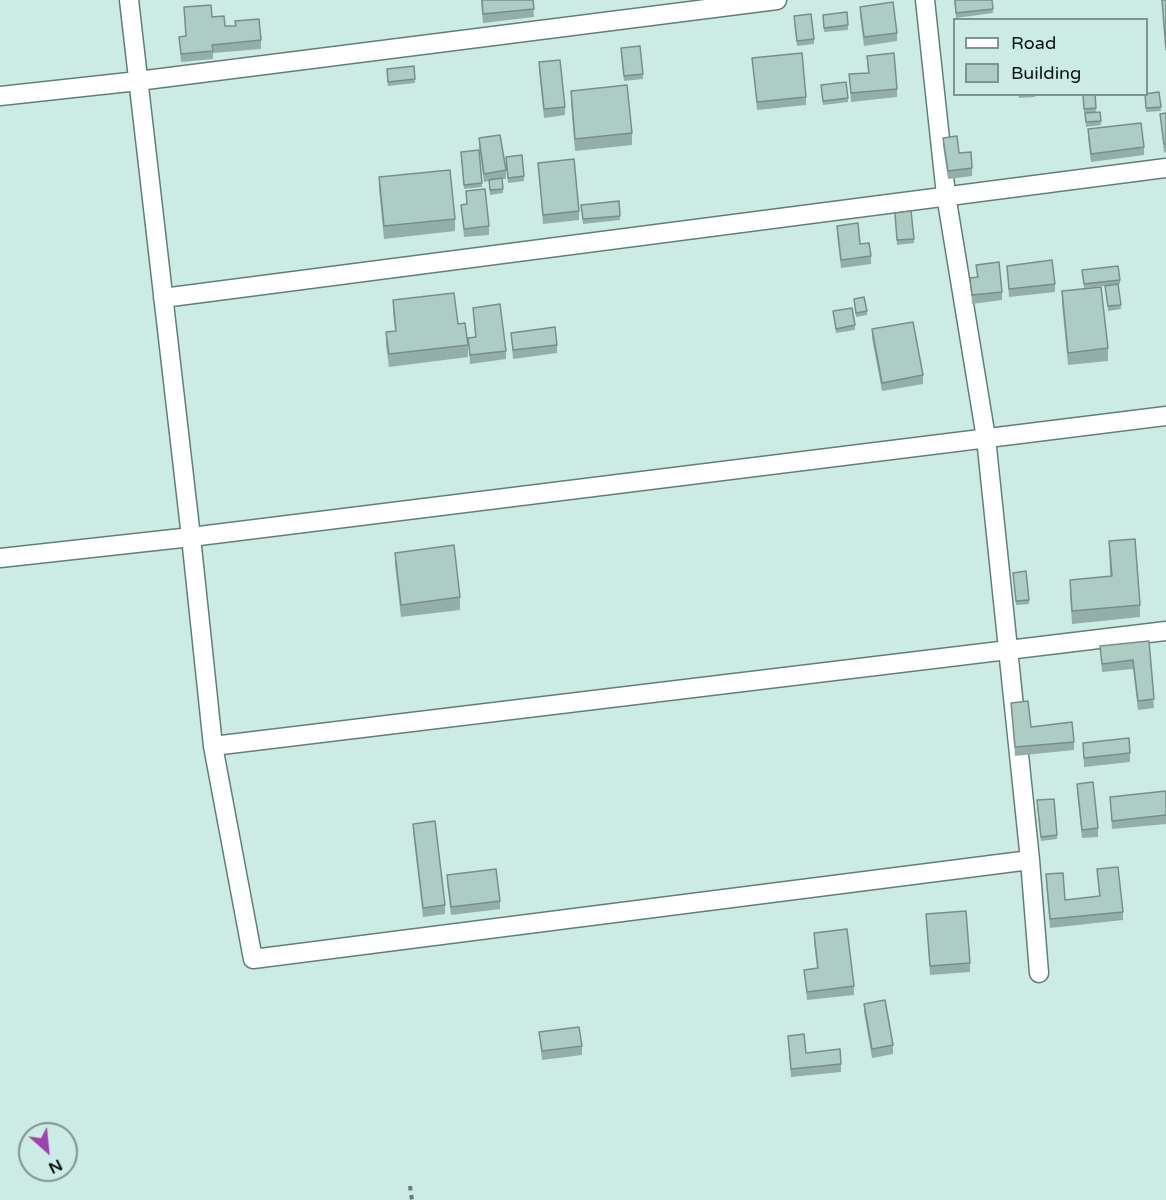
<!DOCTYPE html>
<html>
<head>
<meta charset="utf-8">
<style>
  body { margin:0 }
  #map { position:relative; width:1166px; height:1200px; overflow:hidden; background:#ccebe4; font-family:"Varela Round",sans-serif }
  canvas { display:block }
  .legend { position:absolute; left:953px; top:18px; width:195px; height:78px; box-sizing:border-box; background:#ccebe4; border:2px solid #7d948f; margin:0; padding:8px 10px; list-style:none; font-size:18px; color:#071210 }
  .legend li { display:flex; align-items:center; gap:12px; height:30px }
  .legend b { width:30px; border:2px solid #7d948f }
  .north { position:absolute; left:18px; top:1122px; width:60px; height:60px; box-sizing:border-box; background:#ccebe4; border:2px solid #7d948f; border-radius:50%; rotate:153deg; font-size:16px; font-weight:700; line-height:24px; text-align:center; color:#071210 }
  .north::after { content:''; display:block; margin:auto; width:21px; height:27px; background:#9f44af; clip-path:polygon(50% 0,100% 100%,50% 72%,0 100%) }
</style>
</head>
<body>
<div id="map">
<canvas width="1166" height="1200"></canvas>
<ul class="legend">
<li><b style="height:8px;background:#fff"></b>Road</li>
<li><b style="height:16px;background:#acccc4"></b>Building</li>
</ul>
<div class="north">N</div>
</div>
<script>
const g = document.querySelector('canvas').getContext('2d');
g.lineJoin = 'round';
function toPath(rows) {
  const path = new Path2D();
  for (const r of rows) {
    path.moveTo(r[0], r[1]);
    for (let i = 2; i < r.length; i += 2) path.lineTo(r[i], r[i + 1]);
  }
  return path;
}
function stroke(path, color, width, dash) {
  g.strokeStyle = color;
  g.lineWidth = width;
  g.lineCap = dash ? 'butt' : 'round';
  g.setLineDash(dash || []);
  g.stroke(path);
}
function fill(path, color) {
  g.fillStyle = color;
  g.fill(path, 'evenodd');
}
const street = toPath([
  [129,0,191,537,213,746,253,959,1030,860],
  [925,0,946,195,986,438,1030,860,1039,973],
  [0,96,138,81,777,0],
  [163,298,1166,168],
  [0,558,191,537,1166,416],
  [213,746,1166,631]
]);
stroke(street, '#617f78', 21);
stroke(toPath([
  [410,1186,412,1200]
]), '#687c78', 4, [4.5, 4.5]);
stroke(street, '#fff', 18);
fill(toPath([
  [481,0,533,0,534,17,483,23],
  [954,0,992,0,993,13,956,18],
  [184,7,212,17,225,26,235,26,235,21,261,40,261,49,213,53,213,59,181,62,179,37,186,36],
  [860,7,897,33,897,41,864,46,860,15],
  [847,12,848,30,824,32,823,15],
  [794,20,814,39,814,44,797,46],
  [621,52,643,74,643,79,624,81],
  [867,56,897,89,897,97,851,102,849,74,868,73],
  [752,58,806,97,806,105,757,110],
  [539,62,565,107,565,115,544,118,539,71],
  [414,66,415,83,388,86,387,69],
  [821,89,848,98,848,102,823,105],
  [571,91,632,133,632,145,575,151,571,104],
  [1159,92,1161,111,1146,112,1145,94],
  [1018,94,1035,94,1035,97,1019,98],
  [1083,94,1095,94,1096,112,1084,113],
  [1100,112,1101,125,1086,127,1085,113],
  [1166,113,1166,152,1164,153,1160,114],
  [1088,129,1144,147,1144,155,1091,162,1088,138],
  [479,138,506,170,506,179,502,179,503,193,490,195,489,181,484,182,479,147],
  [943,138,972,168,972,176,948,179,943,146],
  [461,156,482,183,482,187,464,189],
  [506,157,524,176,524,181,508,183],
  [538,163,579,211,579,220,543,224],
  [379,177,455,219,455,231,384,239,379,189],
  [466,191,489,226,489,235,464,237,461,205,466,204],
  [619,201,620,220,583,224,581,205],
  [895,217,914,239,914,243,897,245],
  [837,226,860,244,871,256,871,264,841,268,837,234],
  [976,265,1002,292,1002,300,972,304,970,278,977,278],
  [1007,266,1055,284,1055,292,1009,297],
  [1082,270,1120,280,1120,284,1118,284,1121,309,1108,311,1105,286,1115,285,1084,288],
  [1062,291,1108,348,1108,361,1068,365,1062,304],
  [854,299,867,311,867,315,856,317],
  [393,300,458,324,468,345,468,357,389,367,386,345,386,332,395,331,393,313],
  [473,308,506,351,506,359,470,364,468,338,475,337],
  [833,311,855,325,855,330,836,333],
  [872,329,923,375,923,384,882,391,872,338],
  [511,333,557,345,557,353,513,359],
  [1109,541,1140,605,1140,617,1072,624,1070,593,1070,580,1110,576],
  [395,553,460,597,460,610,401,617,395,565],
  [1013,573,1029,600,1029,604,1016,605],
  [1149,641,1154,708,1138,710,1133,669,1102,672,1100,646],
  [1011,703,1031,727,1074,742,1074,750,1015,756],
  [1083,743,1130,753,1130,762,1084,767],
  [1077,784,1098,828,1098,837,1082,838,1077,792],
  [1166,791,1166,824,1112,829,1110,797],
  [1037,805,1057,835,1057,839,1041,841],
  [413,824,445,905,445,914,423,917,413,832],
  [1097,869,1123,912,1123,920,1050,928,1046,883,1046,874,1065,900,1099,896],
  [447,875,500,901,500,909,451,915,447,883],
  [926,914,970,963,970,972,930,975],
  [814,933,854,986,854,995,807,1000,804,970,817,968,814,941],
  [864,1004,893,1045,893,1054,872,1058,864,1012],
  [539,1032,582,1046,582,1055,542,1060],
  [788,1036,806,1053,841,1064,841,1072,791,1077]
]), '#94afa9');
const building = toPath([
  [482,0,533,0,534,9,483,14,482,0],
  [955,0,992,0,993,9,956,13,955,0],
  [1162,0,1166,0,1166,50,1162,0],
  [893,2,897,33,864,37,860,7,893,2],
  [211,5,212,17,224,16,225,26,236,26,235,21,259,19,261,40,212,45,213,51,181,54,179,37,186,36,184,7,211,5],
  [847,12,848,25,824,28,823,15,847,12],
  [811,14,814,39,797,41,794,16,811,14],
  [640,46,643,74,624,76,621,48,640,46],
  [802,53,806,97,757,102,752,58,802,53],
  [894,53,897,89,851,93,849,74,869,73,867,56,894,53],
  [560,60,565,107,544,109,539,62,560,60],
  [414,66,415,79,388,82,387,69,414,66],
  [846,82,848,98,823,101,821,85,846,82],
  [627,85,632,133,575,139,571,91,627,85],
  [1159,92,1161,107,1146,108,1145,94,1159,92],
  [1083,94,1095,94,1096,108,1084,109,1083,94],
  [1100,112,1101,121,1086,122,1085,113,1100,112],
  [1166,113,1166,144,1164,144,1160,114,1166,113],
  [1141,123,1144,147,1091,154,1088,129,1141,123],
  [500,135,506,170,484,174,479,138,500,135],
  [957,136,959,153,971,152,972,168,948,171,943,138,957,136],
  [479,150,482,183,464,185,461,152,479,150],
  [522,155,524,176,508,178,506,157,522,155],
  [574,159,579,211,543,215,538,163,574,159],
  [450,170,455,219,384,226,379,177,450,170],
  [502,178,503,189,490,190,489,180,502,178],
  [485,189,489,226,464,229,461,205,467,204,466,191,485,189],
  [619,201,620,216,583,219,581,205,619,201],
  [911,211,914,239,897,240,895,213,911,211],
  [858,223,860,244,869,243,871,256,841,260,837,226,858,223],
  [1052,260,1055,284,1009,289,1007,266,1052,260],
  [999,262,1002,292,972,295,970,278,978,277,976,265,999,262],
  [1118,266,1120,280,1084,284,1082,270,1118,266],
  [1118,284,1121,305,1108,306,1105,286,1118,284],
  [1101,287,1108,348,1068,353,1062,291,1101,287],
  [454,293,458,324,465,323,468,345,389,354,386,332,396,331,393,300,454,293],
  [864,297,867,311,856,313,854,299,864,297],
  [500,304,506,351,470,355,468,338,476,337,473,308,500,304],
  [852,308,855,325,836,329,833,311,852,308],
  [913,322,923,375,882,383,872,329,913,322],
  [555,327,557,345,513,350,511,333,555,327],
  [1135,539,1140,605,1072,611,1070,580,1112,576,1109,541,1135,539],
  [454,545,460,597,401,605,395,553,454,545],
  [1026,571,1029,600,1016,601,1013,573,1026,571],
  [1149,641,1154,699,1138,701,1133,660,1102,664,1100,646,1149,641],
  [1028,701,1031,727,1072,722,1074,742,1015,747,1011,703,1028,701],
  [1129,738,1130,753,1084,758,1083,743,1129,738],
  [1093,782,1098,828,1082,830,1077,784,1093,782],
  [1166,791,1166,815,1112,821,1110,797,1166,791],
  [1054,799,1057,835,1041,837,1037,800,1054,799],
  [435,821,445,905,423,908,413,824,435,821],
  [1118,867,1123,912,1050,919,1046,874,1063,873,1065,900,1100,896,1097,869,1118,867],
  [496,869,500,901,451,907,447,875,496,869],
  [966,911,970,963,930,966,926,914,966,911],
  [847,929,854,986,807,992,804,970,818,968,814,933,847,929],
  [885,1000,893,1045,872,1049,864,1004,885,1000],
  [579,1027,582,1046,542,1051,539,1032,579,1027],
  [804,1034,806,1053,840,1049,841,1064,791,1069,788,1036,804,1034]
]);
fill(building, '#acccc4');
stroke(building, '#788f89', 1.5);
</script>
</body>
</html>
